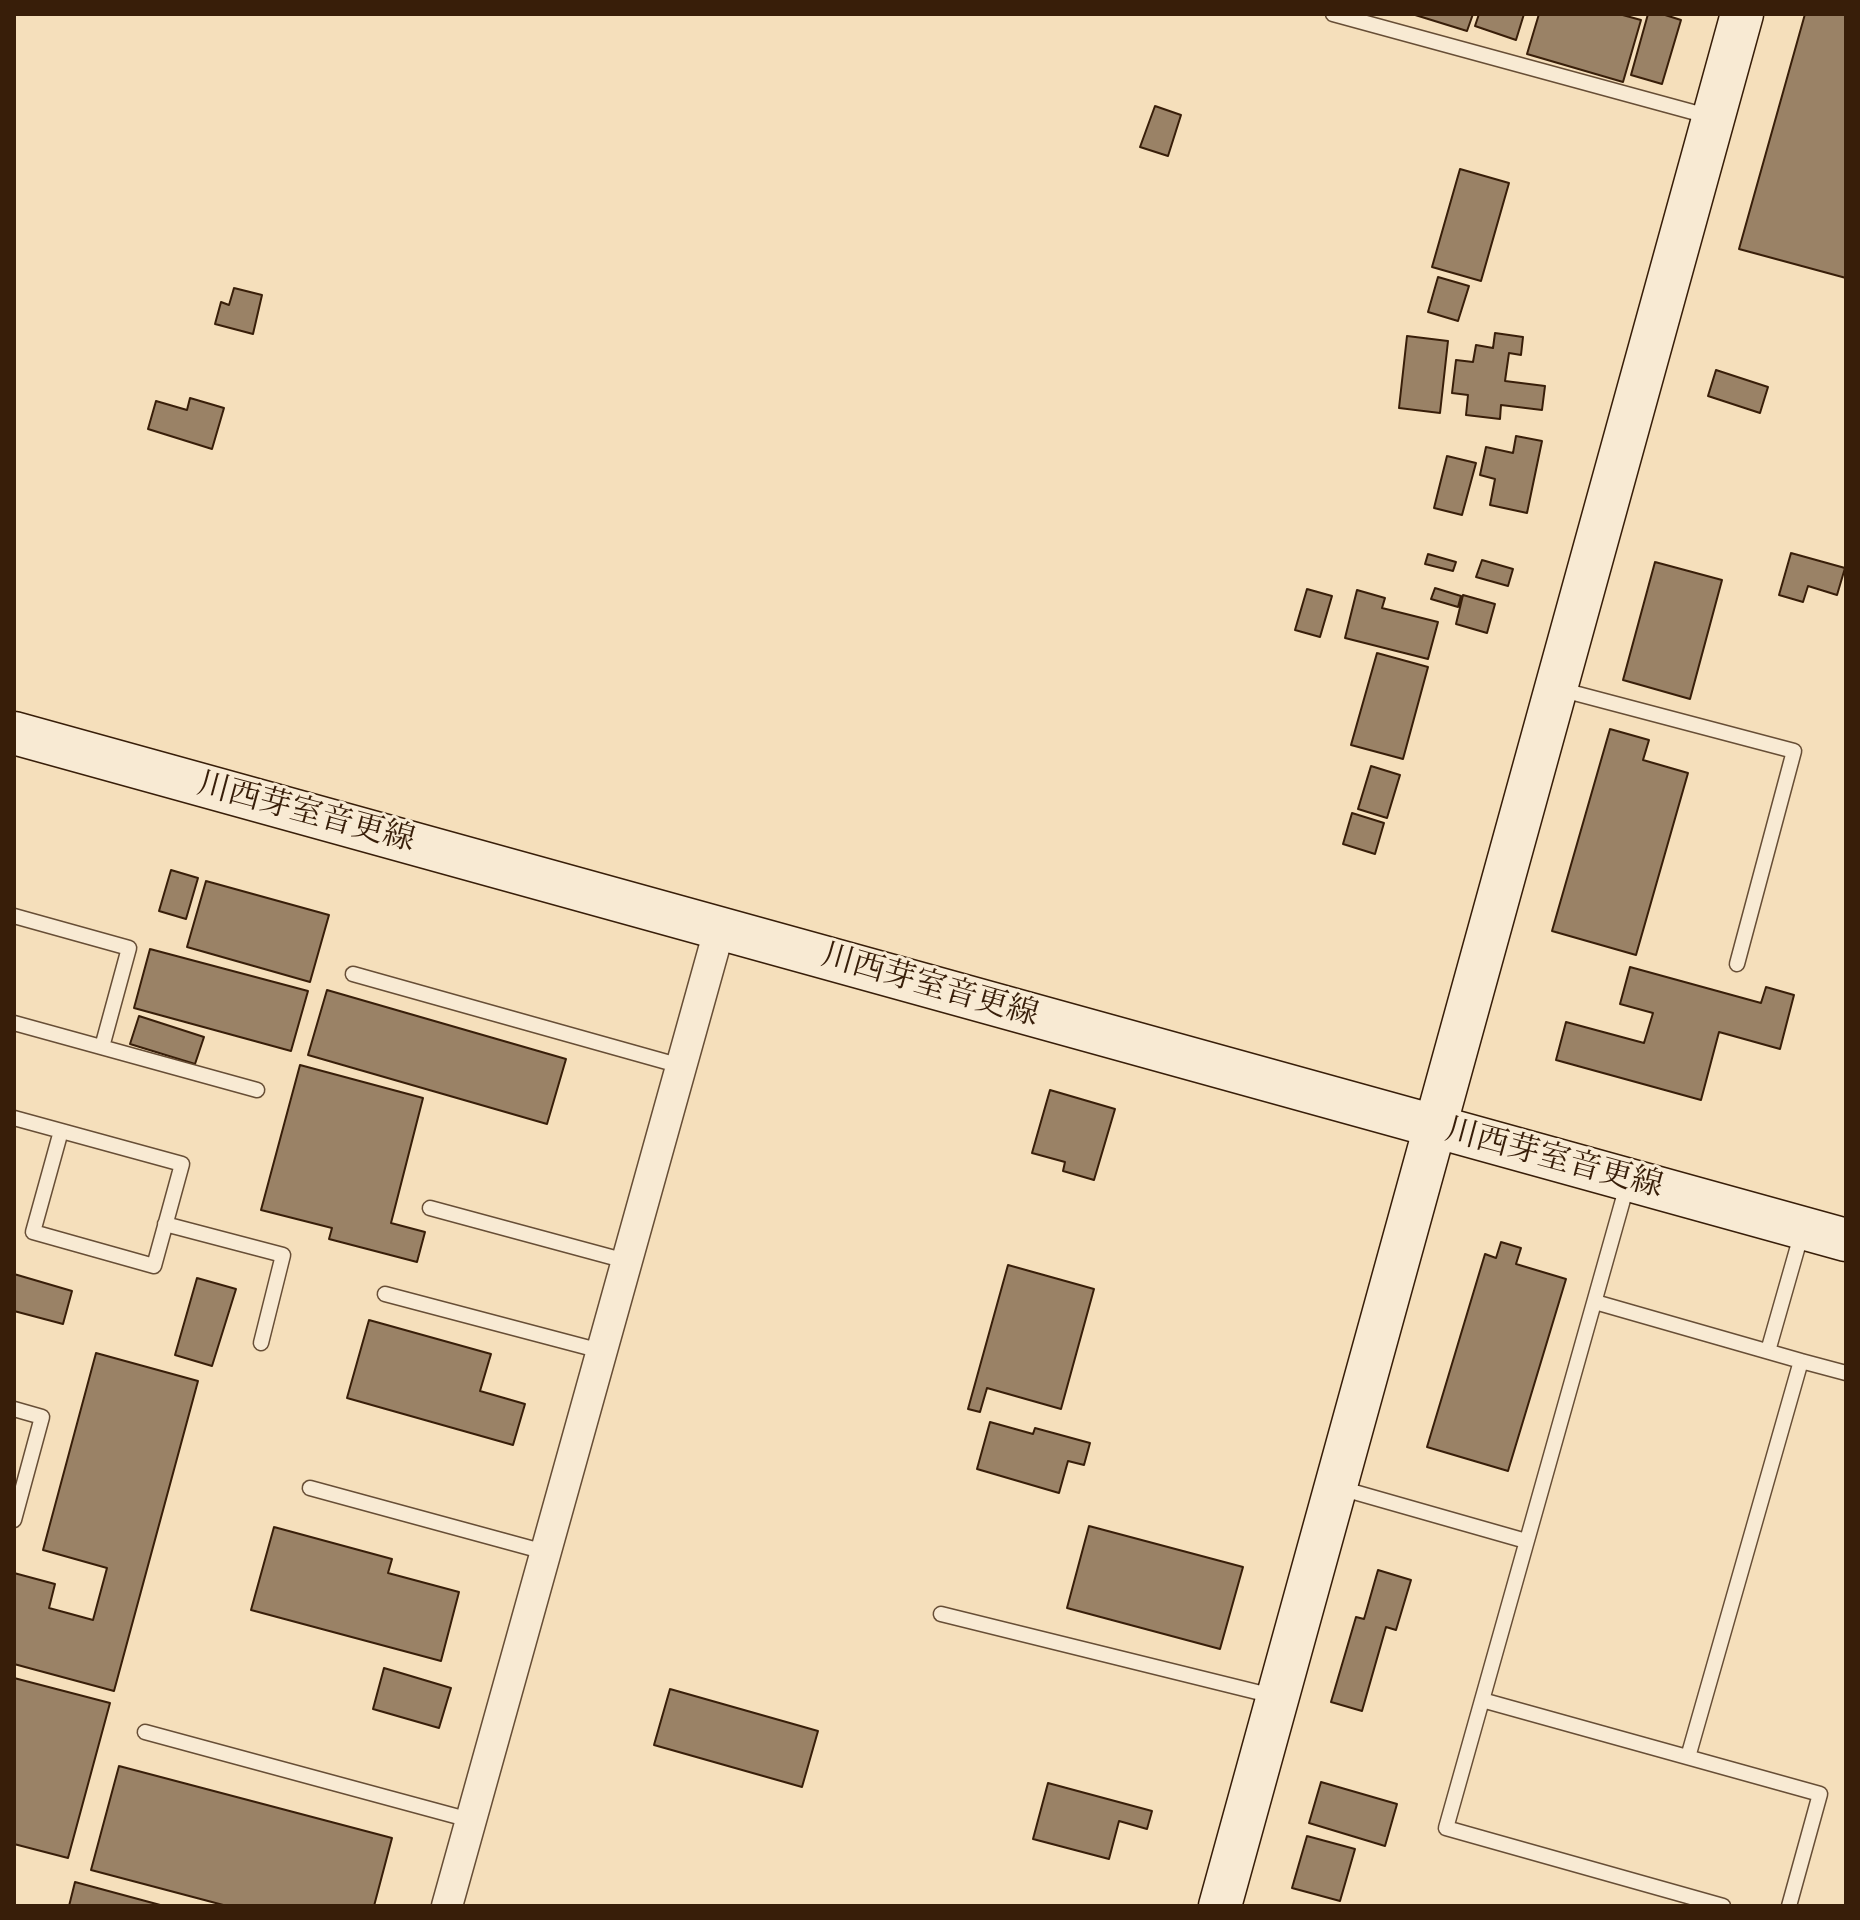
<!DOCTYPE html>
<html>
<head>
<meta charset="utf-8">
<style>
  body { margin:0 }
  #map { position:relative; width:1860px; height:1920px; overflow:hidden; background:#f5dfbb; font-family:"Old Standard TT",serif }
  canvas { display:block }
  .frame { position:absolute; inset:0; border:16px solid #381e09; pointer-events:none }
</style>
</head>
<body>
<div id="map">
<canvas width="1860" height="1920"></canvas>
<div class="frame"></div>
</div>
<script>
const g = document.querySelector('canvas').getContext('2d');
g.lineJoin = 'round';
function fill(path, color) {
  g.fillStyle = color;
  g.fill(path, 'evenodd');
}
function toPath(rows) {
  const path = new Path2D();
  for (const r of rows) {
    path.moveTo(r[0], r[1]);
    for (let i = 2; i < r.length; i += 2) path.lineTo(r[i], r[i + 1]);
  }
  return path;
}
function stroke(path, color, width, dash) {
  g.strokeStyle = color;
  g.lineWidth = width;
  g.lineCap = dash ? 'butt' : 'round';
  g.setLineDash(dash || []);
  g.stroke(path);
}
function drawText(font, color, halo, rows, align = 'center') {
  g.font = font + ' "Old Standard TT","Noto Serif JP",serif';
  g.lineWidth = 6;
  g.setLineDash([]);
  g.textBaseline = 'middle';
  g.strokeStyle = halo;
  g.fillStyle = color;
  for (const [text, x, y, turn = 0] of rows) {
    g.save();
    g.translate(x, y);
    g.rotate((+turn || 0) * Math.PI / 180);
    g.textAlign = isNaN(turn) ? turn : align;
    if (halo) g.strokeText(text, 0, 0);
    g.fillText(text, 0, 0);
    g.restore();
  }
}
const building = toPath([
  [1412,14,1473,14,1467,31,1412,14],
  [1479,14,1524,14,1516,40,1475,26,1479,14],
  [1539,14,1619,14,1641,20,1623,82,1527,54,1539,14],
  [1648,14,1662,14,1681,20,1662,84,1631,75,1648,14],
  [1805,14,1846,14,1846,278,1739,249,1805,14],
  [1155,106,1181,115,1168,156,1140,147,1155,106],
  [1460,169,1509,183,1481,281,1432,267,1460,169],
  [1438,277,1469,286,1458,321,1428,312,1438,277],
  [234,288,262,295,253,334,215,324,221,302,229,305,234,288],
  [1495,333,1523,337,1521,355,1509,353,1505,381,1545,386,1542,410,1501,405,1500,419,1466,415,1468,395,1452,393,1456,360,1473,362,1476,345,1493,348,1495,333],
  [1407,336,1448,341,1440,413,1399,408,1407,336],
  [1716,370,1768,387,1760,413,1708,396,1716,370],
  [190,398,224,408,212,449,148,429,156,401,187,410,190,398],
  [1516,436,1542,441,1527,513,1490,505,1495,479,1480,475,1486,447,1513,453,1516,436],
  [1447,456,1476,463,1462,515,1434,508,1447,456],
  [1791,553,1845,568,1837,595,1808,586,1803,602,1779,595,1791,553],
  [1428,554,1456,562,1453,571,1425,564,1428,554],
  [1482,560,1513,569,1508,586,1476,577,1482,560],
  [1655,562,1722,580,1690,699,1623,680,1655,562],
  [1435,588,1461,596,1458,607,1431,599,1435,588],
  [1307,589,1332,596,1320,637,1295,630,1307,589],
  [1357,590,1385,598,1382,608,1438,622,1428,659,1345,638,1357,590],
  [1463,595,1495,604,1487,633,1456,624,1463,595],
  [1377,653,1428,667,1403,759,1351,745,1377,653],
  [1610,729,1649,740,1643,760,1688,773,1636,955,1552,931,1610,729],
  [1371,766,1400,775,1387,818,1358,809,1371,766],
  [1352,813,1384,823,1375,854,1343,844,1352,813],
  [171,870,198,878,186,919,159,911,171,870],
  [206,881,329,915,310,982,187,947,206,881],
  [150,949,308,991,291,1051,134,1008,150,949],
  [1630,967,1761,1003,1766,987,1794,995,1780,1049,1719,1032,1701,1100,1556,1060,1566,1022,1644,1043,1653,1013,1620,1004,1630,967],
  [327,990,566,1059,547,1124,308,1055,327,990],
  [139,1016,204,1037,195,1064,130,1044,139,1016],
  [300,1065,423,1098,391,1223,425,1232,417,1262,329,1239,332,1228,261,1210,300,1065],
  [1050,1090,1115,1109,1094,1180,1063,1171,1065,1162,1032,1153,1050,1090],
  [1501,1242,1521,1248,1516,1264,1566,1279,1508,1471,1427,1447,1485,1254,1496,1258,1501,1242],
  [1008,1265,1094,1289,1061,1409,987,1388,980,1412,968,1409,1008,1265],
  [14,1274,72,1291,63,1324,14,1311,14,1274],
  [197,1278,236,1289,212,1366,175,1355,197,1278],
  [369,1320,491,1354,480,1391,525,1404,513,1445,347,1398,369,1320],
  [96,1353,198,1381,114,1691,14,1664,14,1573,55,1584,49,1608,93,1620,107,1568,43,1550,96,1353],
  [990,1422,1033,1434,1035,1428,1090,1443,1084,1465,1068,1461,1059,1493,977,1469,990,1422],
  [1089,1526,1243,1567,1220,1649,1067,1608,1089,1526],
  [274,1527,392,1559,388,1573,459,1592,441,1661,251,1610,274,1527],
  [1378,1570,1411,1580,1396,1630,1386,1627,1362,1711,1331,1702,1356,1617,1364,1619,1378,1570],
  [384,1668,451,1688,439,1728,373,1709,384,1668],
  [14,1678,110,1703,68,1858,14,1844,14,1678],
  [670,1689,818,1731,802,1787,654,1745,670,1689],
  [119,1766,392,1838,374,1906,227,1906,91,1870,119,1766],
  [1321,1782,1397,1804,1385,1846,1309,1823,1321,1782],
  [1048,1783,1152,1811,1147,1829,1119,1821,1109,1859,1033,1839,1048,1783],
  [1307,1836,1355,1849,1340,1901,1292,1888,1307,1836],
  [75,1882,164,1906,69,1906,75,1882]
]);
fill(building, '#9a8266');
stroke(building, '#381e09', 2);
const lane = toPath([
  [1333,14,1711,117],
  [1559,689,1794,751,1737,964],
  [14,916,129,948,102,1047],
  [353,974,681,1066],
  [14,1023,257,1090],
  [14,1118,182,1164,154,1266,33,1232,61,1131],
  [1628,1182,1446,1828,1723,1906],
  [430,1208,626,1261],
  [165,1224,283,1255,261,1343],
  [385,1294,601,1351],
  [1595,1302,1801,1361,1688,1757],
  [1768,1351,1802,1232],
  [1801,1361,1846,1373],
  [14,1409,42,1417,14,1520],
  [310,1488,545,1552],
  [1340,1488,1526,1541],
  [941,1614,1273,1696],
  [1482,1700,1820,1794,1789,1906],
  [145,1732,470,1820]
]);
const street = toPath([
  [447,1906,720,927]
]);
const secondary = toPath([
  [14,733,1846,1240],
  [1220,1906,1742,14]
]);
stroke(lane, '#674e36', 17);
stroke(street, '#674e36', 33);
stroke(secondary, '#381e09', 45);
stroke(lane, '#f8ead3', 14);
stroke(street, '#f8ead3', 30);
stroke(secondary, '#f8ead3', 42);
drawText('32px', '#381e09', '#f8ead3', [
  ["川西芽室音更線",306,813,15],
  ["川西芽室音更線",930,986,16],
  ["川西芽室音更線",1554,1159,15]
]);
</script>
</body>
</html>
